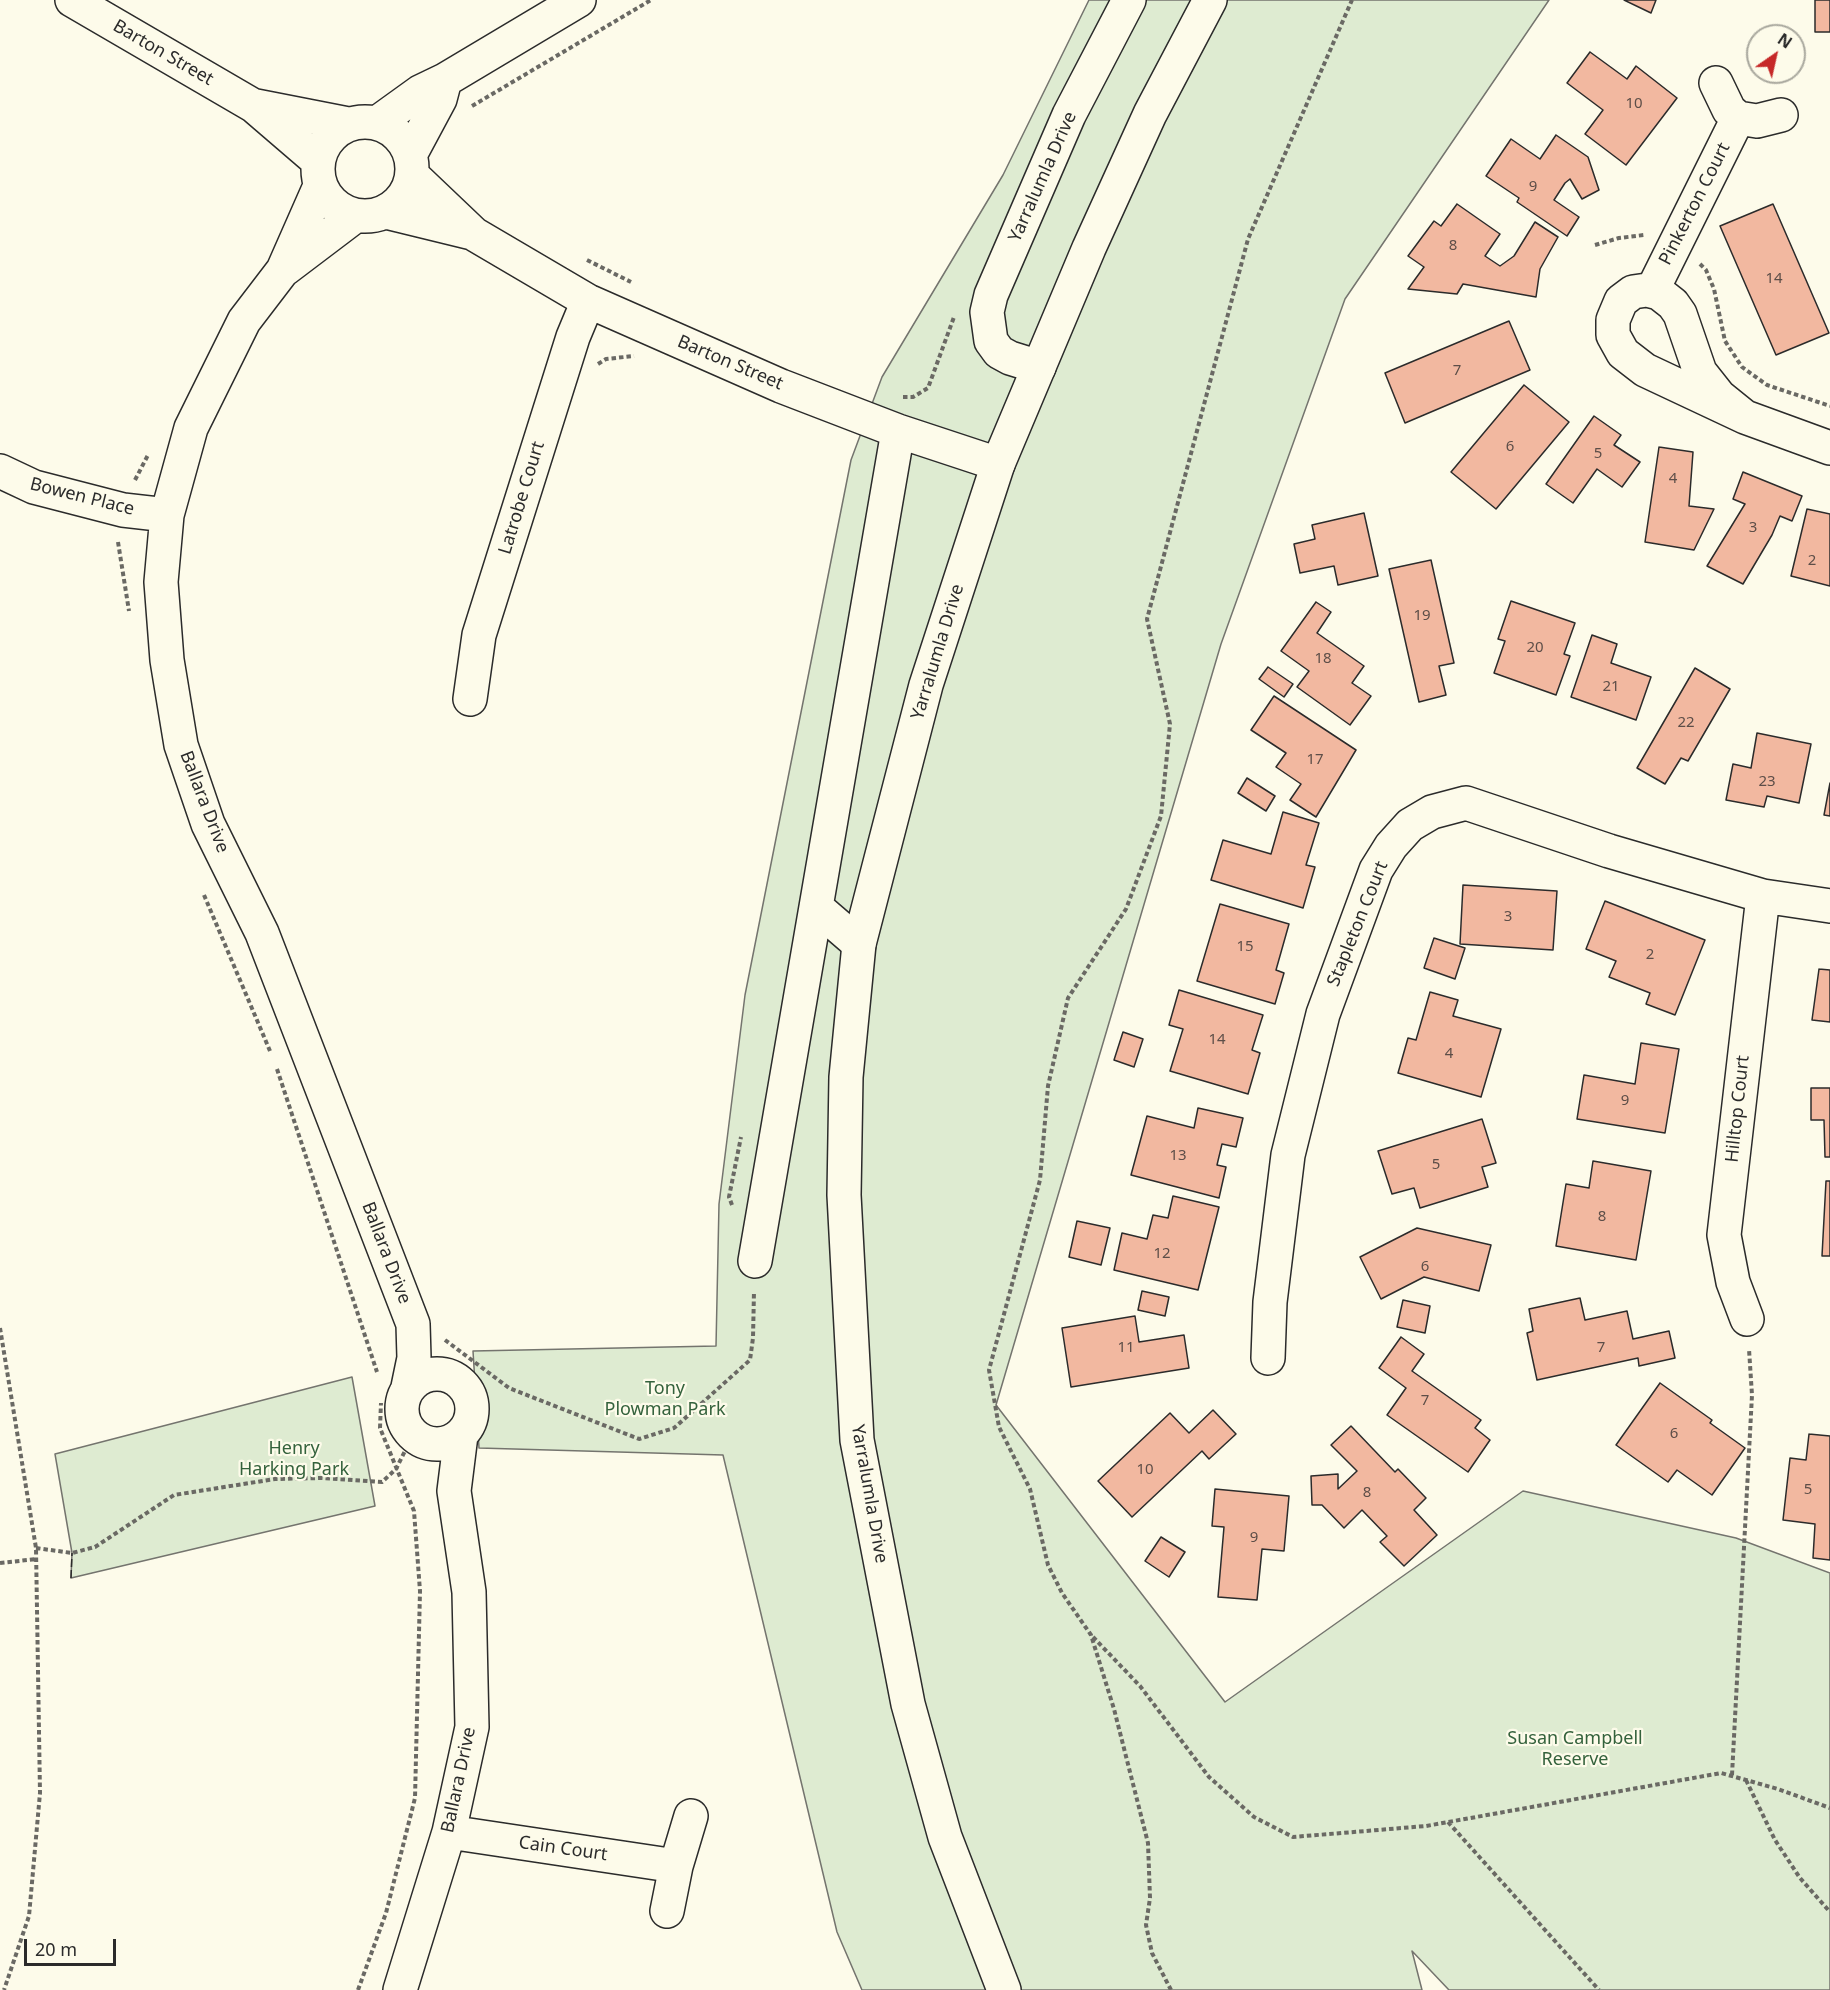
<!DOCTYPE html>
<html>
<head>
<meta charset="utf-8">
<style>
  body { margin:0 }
  #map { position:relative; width:1830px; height:1990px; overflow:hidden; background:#fdfbea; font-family:"Noto Sans",sans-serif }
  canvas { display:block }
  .north { position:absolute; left:1746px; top:24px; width:60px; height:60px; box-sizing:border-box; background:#fdfbea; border:2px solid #a9a89e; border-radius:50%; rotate:34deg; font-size:16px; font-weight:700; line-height:24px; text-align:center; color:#2b2b2b }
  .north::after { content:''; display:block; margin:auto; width:21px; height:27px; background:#c62828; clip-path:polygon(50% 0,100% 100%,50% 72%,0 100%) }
  .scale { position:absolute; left:24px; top:1939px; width:92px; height:27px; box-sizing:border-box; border:3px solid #2b2b2b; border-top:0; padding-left:8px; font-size:18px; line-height:21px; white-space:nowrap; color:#2b2b2b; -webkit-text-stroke:4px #fdfbea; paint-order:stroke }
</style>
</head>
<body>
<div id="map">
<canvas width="1830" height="1990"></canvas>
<div class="north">N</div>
<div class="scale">20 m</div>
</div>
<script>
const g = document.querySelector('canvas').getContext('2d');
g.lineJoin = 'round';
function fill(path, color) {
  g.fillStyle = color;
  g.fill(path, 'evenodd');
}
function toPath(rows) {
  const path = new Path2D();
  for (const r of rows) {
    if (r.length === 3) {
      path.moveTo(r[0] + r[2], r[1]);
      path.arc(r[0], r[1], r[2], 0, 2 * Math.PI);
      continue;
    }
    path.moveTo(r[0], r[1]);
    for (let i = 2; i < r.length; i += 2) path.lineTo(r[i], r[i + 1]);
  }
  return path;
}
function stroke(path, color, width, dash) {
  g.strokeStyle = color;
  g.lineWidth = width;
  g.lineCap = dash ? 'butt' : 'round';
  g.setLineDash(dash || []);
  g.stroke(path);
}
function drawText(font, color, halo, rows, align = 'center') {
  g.font = font + ' "Noto Sans",sans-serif';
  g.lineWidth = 4.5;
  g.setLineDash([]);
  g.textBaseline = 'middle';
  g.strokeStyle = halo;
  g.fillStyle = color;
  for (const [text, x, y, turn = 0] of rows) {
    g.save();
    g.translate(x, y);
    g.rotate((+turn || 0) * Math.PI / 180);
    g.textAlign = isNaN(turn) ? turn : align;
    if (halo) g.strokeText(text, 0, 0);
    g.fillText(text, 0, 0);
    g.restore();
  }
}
const green = toPath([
  [1089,0,1549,0,1345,299,1221,644,996,1405,1225,1702,1523,1491,1736,1538,1830,1573,1830,1990,1449,1990,1412,1951,1422,1990,862,1990,837,1932,723,1455,479,1448,473,1351,716,1346,719,1204,745,995,851,460,882,377,1003,175,1089,0],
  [352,1377,375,1506,71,1578,72,1553,55,1454,352,1377]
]);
fill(green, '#deebd1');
stroke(green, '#74746e', 1.5);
const building = toPath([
  [1624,0,1656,0,1651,13,1624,0],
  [1815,0,1830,0,1830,32,1815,32,1815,0],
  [1590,52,1627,79,1636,66,1677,98,1626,165,1585,134,1603,110,1567,83,1590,52],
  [1556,135,1588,157,1599,190,1582,199,1570,179,1565,183,1554,200,1579,217,1567,236,1517,202,1519,198,1486,176,1511,139,1540,159,1556,135],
  [1457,204,1500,234,1485,256,1500,266,1514,256,1535,222,1558,237,1540,269,1536,297,1463,284,1457,294,1408,289,1424,267,1408,256,1434,221,1441,226,1457,204],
  [1773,204,1829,333,1776,355,1720,226,1773,204],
  [1509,321,1530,370,1405,423,1385,373,1509,321],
  [1524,385,1569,422,1496,509,1451,472,1524,385],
  [1594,416,1621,435,1614,445,1640,462,1622,487,1597,469,1573,503,1546,484,1594,416],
  [1659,447,1693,452,1689,506,1714,509,1694,550,1645,542,1659,447],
  [1743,472,1802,496,1792,521,1780,516,1772,535,1743,584,1707,566,1745,504,1733,499,1743,472],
  [1807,509,1830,514,1830,586,1791,576,1807,509],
  [1364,513,1378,576,1338,585,1334,566,1300,573,1294,544,1315,539,1312,525,1364,513],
  [1431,560,1454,663,1439,666,1446,695,1419,702,1389,569,1431,560],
  [1511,601,1575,623,1564,654,1570,656,1556,695,1494,673,1505,641,1498,639,1511,601],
  [1316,602,1331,612,1317,633,1364,666,1352,683,1371,696,1350,725,1297,687,1309,671,1281,651,1316,602],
  [1592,635,1617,644,1611,663,1651,677,1636,720,1571,697,1592,635],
  [1268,667,1293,684,1284,697,1259,679,1268,667],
  [1695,668,1730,689,1688,761,1681,758,1665,784,1637,768,1695,668],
  [1274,696,1356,750,1316,817,1290,800,1301,784,1276,767,1286,753,1251,730,1274,696],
  [1757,733,1811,744,1799,803,1767,796,1764,807,1726,800,1733,764,1751,768,1757,733],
  [1247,778,1275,796,1266,811,1238,793,1247,778],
  [1830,783,1830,816,1824,815,1830,783],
  [1283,812,1319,823,1306,865,1315,867,1303,908,1211,880,1223,840,1271,854,1283,812],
  [1463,885,1557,891,1553,950,1460,944,1463,885],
  [1605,901,1705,940,1675,1015,1646,1004,1650,993,1609,977,1616,961,1586,949,1605,901],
  [1220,904,1289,924,1276,970,1284,973,1275,1004,1197,981,1220,904],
  [1434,938,1465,948,1455,979,1424,968,1434,938],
  [1819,969,1830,970,1830,1022,1812,1020,1819,969],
  [1179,990,1263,1015,1252,1050,1260,1053,1248,1094,1170,1071,1183,1029,1169,1025,1179,990],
  [1430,992,1458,1000,1453,1016,1501,1029,1481,1097,1398,1073,1408,1038,1416,1040,1430,992],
  [1123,1032,1143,1039,1134,1067,1114,1060,1123,1032],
  [1641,1043,1679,1049,1665,1133,1577,1119,1584,1075,1635,1084,1641,1043],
  [1811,1088,1830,1088,1830,1157,1825,1157,1824,1120,1811,1120,1811,1088],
  [1198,1108,1243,1118,1236,1147,1222,1144,1217,1165,1226,1167,1219,1198,1131,1175,1147,1116,1194,1128,1198,1108],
  [1482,1119,1496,1163,1482,1167,1488,1187,1420,1208,1414,1188,1392,1194,1378,1151,1482,1119],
  [1593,1161,1651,1171,1636,1260,1556,1246,1566,1184,1589,1188,1593,1161],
  [1826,1181,1830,1181,1830,1256,1822,1256,1826,1181],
  [1173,1196,1219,1207,1198,1290,1114,1270,1122,1233,1147,1239,1153,1215,1168,1218,1173,1196],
  [1077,1221,1110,1228,1101,1265,1069,1257,1077,1221],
  [1417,1228,1491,1245,1479,1291,1424,1277,1381,1299,1360,1257,1417,1228],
  [1142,1291,1169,1297,1165,1316,1138,1310,1142,1291],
  [1580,1298,1585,1320,1627,1311,1633,1339,1669,1331,1675,1358,1639,1366,1638,1358,1537,1380,1527,1333,1533,1331,1529,1309,1580,1298],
  [1403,1300,1430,1306,1425,1333,1397,1327,1403,1300],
  [1135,1316,1139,1342,1184,1335,1189,1368,1071,1387,1062,1328,1135,1316],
  [1401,1337,1424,1354,1412,1371,1481,1420,1475,1428,1490,1440,1468,1472,1387,1415,1406,1388,1379,1368,1401,1337],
  [1660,1383,1712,1420,1710,1423,1745,1448,1712,1495,1677,1470,1668,1482,1616,1445,1660,1383],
  [1213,1410,1236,1434,1209,1459,1202,1451,1132,1517,1098,1481,1170,1413,1189,1433,1213,1410],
  [1351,1426,1395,1472,1398,1469,1426,1498,1414,1510,1437,1535,1404,1566,1380,1542,1387,1536,1362,1510,1344,1528,1322,1505,1312,1505,1311,1476,1338,1474,1338,1489,1357,1471,1331,1445,1351,1426],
  [1809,1434,1830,1436,1830,1560,1813,1558,1815,1524,1783,1520,1790,1458,1806,1460,1809,1434],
  [1215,1489,1289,1496,1284,1551,1262,1549,1257,1600,1218,1597,1224,1527,1212,1526,1215,1489],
  [1161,1537,1185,1552,1169,1577,1145,1561,1161,1537]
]);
fill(building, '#f2b8a0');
stroke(building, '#2b2b2b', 1.5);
const minor = toPath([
  [72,0,254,106,318,161],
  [1716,83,1729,110,1738,118,1757,121,1781,115],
  [256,106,348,124],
  [365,169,47],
  [377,123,420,92,445,80,579,0],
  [410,155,440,99,445,80],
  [412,175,474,234,588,301,781,386,898,431,998,464],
  [320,186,283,270,244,321,191,428,167,515,161,582,167,660,181,745,208,824,262,933,413,1324,414,1358,408,1387],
  [386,212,472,233],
  [285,269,355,216],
  [1652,291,1738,118],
  [1039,367,1010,358,999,352,991,341,987,312,991,295,1069,115,1129,0],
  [1745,417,1719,396,1700,372,1680,314,1673,304,1659,293,1647,290,1633,292,1621,301,1613,320,1613,335,1623,353,1645,370,1745,417,1830,448],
  [0,471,34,487,123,510,167,515],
  [470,699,479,635,573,337,588,301],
  [816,907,859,944],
  [755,1261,898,431],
  [1747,1319,1733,1282,1724,1235,1763,896],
  [1268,1358,1270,1302,1288,1155,1323,1014,1376,870,1391,846,1410,825,1432,812,1466,803,1609,851,1763,896,1830,906],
  [437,1409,35],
  [449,1832,676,1866,691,1816],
  [667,1911,676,1866],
  [400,1990,449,1832,472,1727,469,1592,454,1491,461,1435]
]);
const major = toPath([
  [1004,1990,945,1837,908,1704,857,1440,844,1195,846,1077,859,944,926,685,998,464,1089,248,1150,114,1210,0]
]);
stroke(minor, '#2b2b2b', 36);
stroke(major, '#2b2b2b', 36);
stroke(toPath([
  [472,106,651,0],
  [1595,245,1619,238,1644,235],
  [587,260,631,282],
  [1700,264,1706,270,1714,289,1725,341,1742,367,1767,385,1830,406],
  [598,364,606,359,634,356],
  [903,397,913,397,928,388,954,317],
  [135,480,148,455],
  [118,542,129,611],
  [204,895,270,1051],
  [277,1069,377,1372],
  [732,1205,729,1197,741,1137],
  [0,1328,36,1548,40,1793,29,1916,4,1990],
  [445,1340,509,1388,639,1439,674,1428,750,1360,753,1338,754,1291],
  [36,1548,72,1553,95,1547,174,1495,275,1479,321,1478,382,1482,396,1469,413,1435],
  [0,1563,37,1559],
  [1093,1637,1140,1686,1209,1777,1254,1817,1293,1837,1426,1826,1721,1773,1778,1789,1830,1808],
  [1732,1775,1752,1395,1749,1349],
  [1746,1780,1775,1840,1800,1878,1830,1912],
  [1448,1822,1599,1990],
  [358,1990,386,1913,415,1798,420,1591,414,1511,380,1428,381,1403],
  [1171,1990,1152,1953,1146,1925,1150,1898,1148,1843,1114,1709,1091,1635,1062,1593,1048,1565,1030,1489,999,1427,989,1370,1040,1180,1048,1086,1068,998,1126,909,1161,816,1170,724,1147,619,1248,239,1352,0]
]), '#6a6964', 4, [4.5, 3]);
stroke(minor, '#fdfbea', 33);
stroke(major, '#fdfbea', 33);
stroke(toPath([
  [71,1578,72,1553]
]), '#2b2b2b', 1.5, [8, 3]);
drawText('15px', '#5d4e48', null, [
  ["10",1634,104],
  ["9",1533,187],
  ["8",1453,246],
  ["14",1774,279],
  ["7",1457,371],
  ["6",1510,447],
  ["5",1598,454],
  ["4",1673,479],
  ["3",1753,528],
  ["2",1812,561],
  ["19",1422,616],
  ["20",1535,648],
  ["18",1323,659],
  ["21",1611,687],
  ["22",1686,723],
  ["17",1315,760],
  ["23",1767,782],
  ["3",1508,917],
  ["15",1245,947],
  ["2",1650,955],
  ["14",1217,1040],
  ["4",1449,1054],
  ["9",1625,1101],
  ["13",1178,1156],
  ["5",1436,1165],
  ["8",1602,1217],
  ["12",1162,1254],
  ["6",1425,1267],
  ["11",1126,1348],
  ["7",1601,1348],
  ["7",1425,1401],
  ["6",1674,1434],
  ["10",1145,1470],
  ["5",1808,1490],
  ["8",1367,1493],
  ["9",1254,1538]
]);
drawText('18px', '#2b2b2b', '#fdfbea', [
  ["Barton Street",163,53,30],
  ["Yarralumla Drive",1043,177,-66],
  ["Pinkerton Court",1695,204,-63],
  ["Barton Street",730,363,23],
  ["Bowen Place",82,497,14],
  ["Latrobe Court",522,498,-73],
  ["Yarralumla Drive",938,652,-73],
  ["Ballara Drive",204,802,69],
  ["Stapleton Court",1358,924,-68],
  ["Hilltop Court",1738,1109,-84],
  ["Ballara Drive",386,1253,69],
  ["Yarralumla Drive",869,1494,80],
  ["Ballara Drive",459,1780,-78],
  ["Cain Court",563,1849,8]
]);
drawText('18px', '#34623c', '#fdfbea', [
  ["Tony",665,1389],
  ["Plowman Park",665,1410],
  ["Henry",294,1449],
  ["Harking Park",294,1470],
  ["Susan Campbell",1575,1739],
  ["Reserve",1575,1760]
]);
</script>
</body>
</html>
